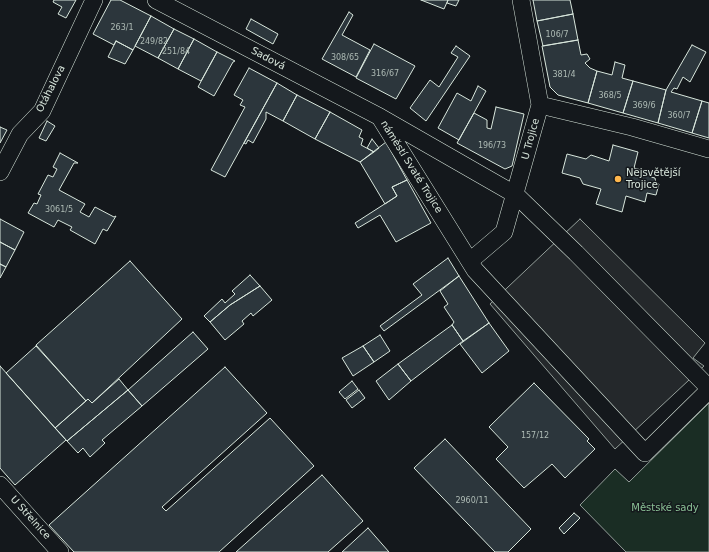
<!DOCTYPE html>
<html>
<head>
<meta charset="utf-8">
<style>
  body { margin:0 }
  canvas { display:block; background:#14181c }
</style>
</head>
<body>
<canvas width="709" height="552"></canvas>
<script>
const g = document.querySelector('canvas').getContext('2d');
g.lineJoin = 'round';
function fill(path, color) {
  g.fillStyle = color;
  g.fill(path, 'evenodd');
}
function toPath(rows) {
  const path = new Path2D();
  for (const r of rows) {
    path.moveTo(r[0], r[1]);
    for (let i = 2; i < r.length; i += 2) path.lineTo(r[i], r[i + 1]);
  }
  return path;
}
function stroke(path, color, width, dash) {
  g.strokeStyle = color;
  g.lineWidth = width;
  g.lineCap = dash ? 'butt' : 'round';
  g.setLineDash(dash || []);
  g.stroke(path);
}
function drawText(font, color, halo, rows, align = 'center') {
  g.font = font + ' "DejaVu Sans",sans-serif';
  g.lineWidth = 3;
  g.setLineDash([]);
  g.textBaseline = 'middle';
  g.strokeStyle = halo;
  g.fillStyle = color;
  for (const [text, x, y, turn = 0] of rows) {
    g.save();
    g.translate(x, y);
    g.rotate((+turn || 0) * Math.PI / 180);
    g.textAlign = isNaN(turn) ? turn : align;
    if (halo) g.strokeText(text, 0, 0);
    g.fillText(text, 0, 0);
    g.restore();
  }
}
const green = toPath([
  [709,403,709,552,626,552,580,505,615,469,629,482,709,403]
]);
fill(green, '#1a2d24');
stroke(green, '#939e99', 1);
const parking = toPath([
  [580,219,705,343,693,358,704,366,615,449,490,304,580,219]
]);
fill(parking, '#24282b');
stroke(parking, '#939e99', 1);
const building = toPath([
  [54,0,76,0,66,18,58,14,62,7,53,2,54,0],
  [111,0,120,0,151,16,133,50,116,41,114,45,93,34,111,0],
  [421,0,448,0,444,9,421,0],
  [448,0,459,0,456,6,447,3,448,0],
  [533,0,570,0,573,14,537,21,533,0],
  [349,12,353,15,342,35,370,50,356,77,322,59,349,12],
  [573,14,578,40,543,46,537,21,573,14],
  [151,16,174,29,158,58,135,46,151,16],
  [251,19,278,34,273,44,246,29,251,19],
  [174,29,194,39,178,69,158,58,174,29],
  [194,39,217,52,201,81,178,69,194,39],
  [578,40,581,55,587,54,590,59,585,63,590,68,597,71,588,103,558,95,550,87,542,46,578,40],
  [116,41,133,50,125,64,108,57,116,41],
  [374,44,415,66,396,99,356,78,374,44],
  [692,45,706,52,690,82,683,77,677,89,674,88,671,92,702,101,692,133,658,123,666,90,692,45],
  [456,46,470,56,426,121,410,108,430,80,439,87,458,57,451,53,456,46],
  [217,52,235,61,233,62,214,96,198,87,217,52],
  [615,62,625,65,622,78,633,81,623,113,588,103,597,71,612,75,615,62],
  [249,68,277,83,225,177,211,170,245,107,240,105,243,100,234,95,249,68],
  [633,81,666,90,658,123,623,113,633,81],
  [277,83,297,95,283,121,266,112,266,119,253,143,248,140,246,144,244,143,277,83],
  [478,86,486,91,459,140,438,128,457,93,471,101,478,86],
  [297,95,330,112,315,139,283,121,297,95],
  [702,101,709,103,709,138,692,133,702,101],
  [496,107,524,114,512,166,505,169,457,143,474,113,487,120,487,128,491,129,496,107],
  [330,112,362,130,359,137,363,139,361,145,374,152,360,162,315,139,330,112],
  [47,121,55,126,46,141,39,138,47,121],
  [0,127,7,130,0,143,0,127],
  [372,139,379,148,374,152,367,148,372,139],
  [386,142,407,180,392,187,397,196,385,204,360,162,386,142],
  [613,145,638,152,634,168,652,173,651,177,655,178,656,183,659,184,656,195,647,193,645,202,626,196,622,212,596,204,601,189,583,184,580,178,562,173,567,154,586,159,591,155,609,161,613,145],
  [60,153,78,163,74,163,59,190,85,204,80,212,89,217,95,207,114,217,116,216,107,231,103,229,95,244,70,230,72,227,58,220,54,227,28,213,34,203,37,204,41,195,38,194,48,175,53,177,57,169,53,167,60,153],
  [407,180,431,223,396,242,380,215,358,228,355,223,397,196,392,187,407,180],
  [0,219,24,232,15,250,0,242,0,219],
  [0,242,15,250,6,267,0,264,0,242],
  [448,258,459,276,384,331,380,326,422,295,413,284,448,258],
  [130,261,182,319,92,403,88,399,86,401,36,345,130,261],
  [0,264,6,267,0,278,0,264],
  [250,275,260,286,230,305,210,322,204,316,222,299,225,303,235,294,232,291,250,275],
  [459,276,489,323,463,341,452,325,454,322,444,307,448,304,440,291,459,276],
  [260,286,272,300,253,316,251,313,242,321,244,324,225,340,210,322,230,305,260,286],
  [489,323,509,351,482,373,460,344,489,323],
  [452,325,463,341,411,381,398,364,452,325],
  [193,332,208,349,142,406,128,390,193,332],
  [380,335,390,351,374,362,363,346,380,335],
  [36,346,86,401,55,428,6,373,36,346],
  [363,346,374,362,353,376,342,358,363,346],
  [398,364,411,381,389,400,376,381,398,364],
  [0,366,66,440,15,485,0,468,0,366],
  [225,367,267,413,162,507,166,511,270,418,314,466,219,552,74,552,49,525,225,367],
  [119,379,128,390,67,441,55,428,88,399,92,403,119,379],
  [352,381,358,389,345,399,339,392,352,381],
  [534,383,589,439,587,441,595,449,565,478,552,464,524,488,496,459,508,447,489,427,534,383],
  [128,390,142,406,102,440,105,443,90,457,83,448,78,453,67,441,128,390],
  [359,390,365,398,352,408,346,400,359,390],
  [445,439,531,529,508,552,495,552,414,468,445,439],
  [322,475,363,521,328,552,236,552,322,475],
  [574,513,580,518,564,534,559,528,574,513],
  [368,528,389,552,342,552,368,528]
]);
fill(building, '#2c363c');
stroke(building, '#d8e6dc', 1);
const minor = toPath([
  [156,0,380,117,516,195,576,253,709,388],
  [540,105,632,127,709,149],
  [381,119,475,270,645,453,709,390],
  [0,172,20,134,42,111,94,0],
  [470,261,504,232,540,105,521,0],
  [0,485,60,552]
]);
stroke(minor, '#d8e6dc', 18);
stroke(minor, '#14181c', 17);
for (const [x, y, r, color] of [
  [618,179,4,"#ffb74d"]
]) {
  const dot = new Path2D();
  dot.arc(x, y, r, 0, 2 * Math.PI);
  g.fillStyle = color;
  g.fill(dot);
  stroke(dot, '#14181c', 1.5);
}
drawText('8px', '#adbab4', null, [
  ["263/1",122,28],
  ["106/7",557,35],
  ["249/82",154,42],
  ["251/84",176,52],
  ["308/65",345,58],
  ["316/67",385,74],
  ["381/4",564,75],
  ["368/5",610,96],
  ["369/6",644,106],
  ["360/7",679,116],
  ["196/73",492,146],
  ["3061/5",59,210],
  ["157/12",535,436],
  ["2960/11",472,501]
]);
drawText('10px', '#d8e6dc', '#14181c', [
  ["Sadová",268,59,28],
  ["Otáhalova",51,89,-63],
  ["U Trojice",531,139,-75],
  ["náměstí Svaté Trojice",411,167,58],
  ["U Střelnice",30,518,48]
]);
drawText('10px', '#d8e6dc', '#14181c', [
  ["Nejsvětější",626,173],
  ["Trojice",626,185]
], 'left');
drawText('10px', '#8ac095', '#14181c', [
  ["Městské sady",665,508]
]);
</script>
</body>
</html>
